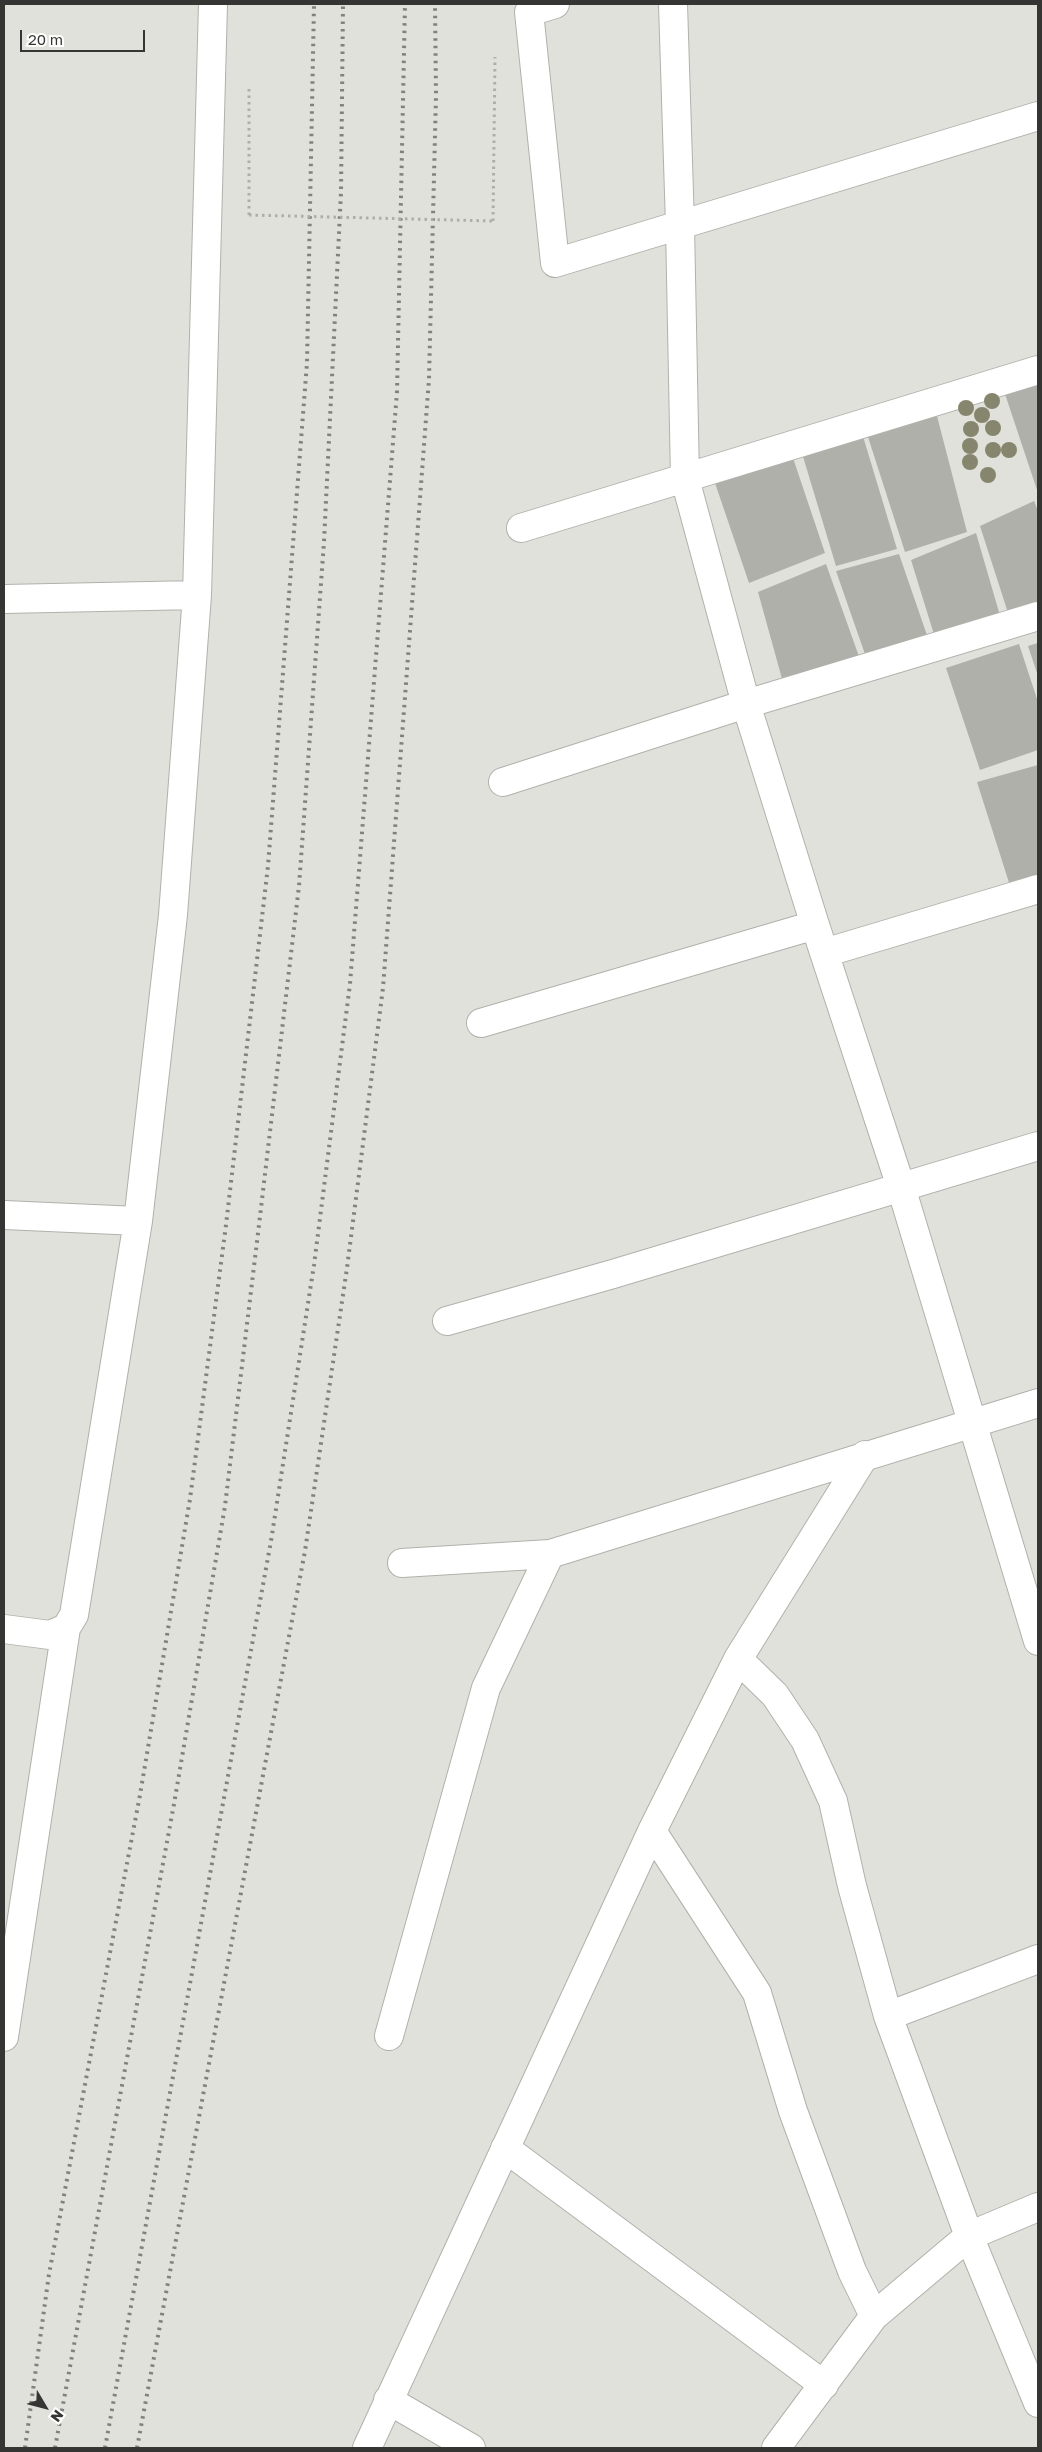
<!DOCTYPE html>
<html>
<head>
<meta charset="utf-8">
<style>
  body { margin:0 }
  #map { position:relative; width:1042px; height:2452px; overflow:hidden; background:#e1e1dc; font-family:"Golos Text",sans-serif }
  canvas { display:block }
  .frame { position:absolute; inset:0; border:5px solid #353533; pointer-events:none }
  .north { position:absolute; left:20px; top:2382px; width:50px; height:50px; -webkit-text-stroke:4px #fffffe; paint-order:stroke; rotate:127deg; font-size:14px; font-weight:700; line-height:20px; text-align:center; color:#353533 }
  .north::after { content:''; display:block; margin:auto; width:18px; height:22px; background:#353533; clip-path:polygon(50% 0,100% 100%,50% 72%,0 100%) }
  .scale { position:absolute; left:20px; top:30px; width:125px; height:22px; box-sizing:border-box; border:2px solid #353533; border-top:0; padding-left:6px; font-size:15px; line-height:18px; white-space:nowrap; color:#353533; -webkit-text-stroke:4px #fffffe; paint-order:stroke }
</style>
</head>
<body>
<div id="map">
<canvas width="1042" height="2452"></canvas>
<div class="frame"></div>
<div class="north">N</div>
<div class="scale">20 m</div>
</div>
<script>
const g = document.querySelector('canvas').getContext('2d');
g.lineJoin = 'round';
function fill(path, color) {
  g.fillStyle = color;
  g.fill(path, 'evenodd');
}
function toPath(rows) {
  const path = new Path2D();
  for (const r of rows) {
    path.moveTo(r[0], r[1]);
    for (let i = 2; i < r.length; i += 2) path.lineTo(r[i], r[i + 1]);
  }
  return path;
}
function stroke(path, color, width, dash) {
  g.strokeStyle = color;
  g.lineWidth = width;
  g.lineCap = dash ? 'butt' : 'round';
  g.setLineDash(dash || []);
  g.stroke(path);
}
fill(toPath([
  [1038,380,1038,493,1003,388],
  [937,416,967,532,905,552,868,437],
  [862,433,897,549,836,566,801,450],
  [793,458,825,553,749,583,715,483],
  [1034,501,1038,511,1038,609,1010,619,980,526],
  [976,533,1001,619,936,641,911,560],
  [899,554,929,641,867,660,836,571],
  [826,564,861,662,784,686,758,592],
  [1038,643,1038,676,1028,646],
  [1019,644,1038,702,1038,750,980,770,946,668],
  [1038,765,1038,880,1011,889,977,782]
]), '#b0b0ab');
const street = toPath([
  [555,4,529,12,555,263,1038,116],
  [673,4,680,225,685,479,746,704,815,925,901,1187,1038,1641],
  [521,528,1038,370],
  [4,599,197,595],
  [503,782,746,704,1038,616],
  [824,953,1038,889],
  [481,1023,815,925],
  [4,1215,138,1221],
  [447,1321,613,1274,1038,1146],
  [402,1563,550,1554,1038,1403],
  [4,1629,50,1635,66,1628,74,1615,138,1221,173,915,197,595,213,4],
  [738,1659,775,1695,805,1740,833,1801,852,1886,888,2016,969,2236,1038,2403],
  [652,1831,757,1993,793,2111,852,2271,874,2316],
  [888,2016,1038,1959],
  [389,2036,486,1688,550,1554],
  [4,2037,66,1628],
  [505,2148,824,2385],
  [388,2400,471,2448],
  [367,2448,652,1831,738,1659,865,1455],
  [776,2448,874,2316,969,2236,1038,2207]
]);
stroke(street, '#b1b1ac', 30);
stroke(toPath([
  [249,215,249,87],
  [493,221,495,57]
]), '#adada9', 3, [2.5, 4]);
stroke(street, '#fff', 28);
stroke(toPath([
  [25,2448,49,2274,140,1795,190,1499,226,1225,268,866,307,363,314,4],
  [55,2448,174,1804,225,1506,259,1225,299,886,324,542,341,192,343,4],
  [105,2448,271,1541,314,1265,350,984,397,392,405,4],
  [137,2448,305,1551,347,1268,383,988,429,379,436,95,435,4]
]), '#81817d', 4, [2.5, 5]);
stroke(toPath([
  [249,215,493,221]
]), '#adada9', 3, [2.5, 4]);
g.fillStyle = '#86856d';
for (const [x, y] of [
  [992,401],
  [966,408],
  [982,415],
  [993,428],
  [971,429],
  [970,446],
  [993,450],
  [1009,450],
  [970,462],
  [988,475]
]) {
  g.beginPath();
  g.arc(x, y, 8, 0, 2 * Math.PI);
  g.fill();
}
</script>
</body>
</html>
